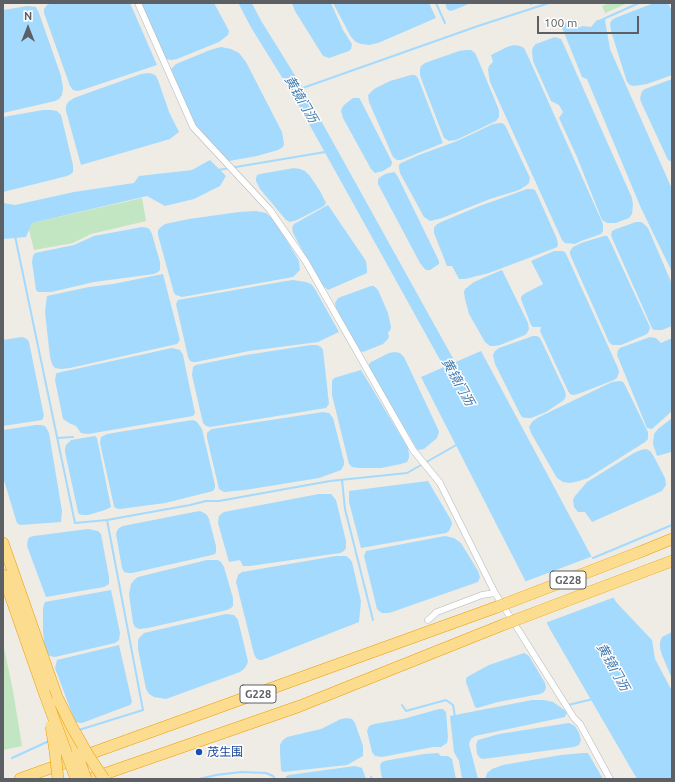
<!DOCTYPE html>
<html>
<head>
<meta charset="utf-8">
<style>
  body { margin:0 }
  #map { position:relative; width:675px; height:782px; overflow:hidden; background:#eeece4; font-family:Ubuntu,sans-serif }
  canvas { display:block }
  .frame { position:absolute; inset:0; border:4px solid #5c6064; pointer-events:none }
  .north { position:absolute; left:8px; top:8px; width:40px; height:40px; -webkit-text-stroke:3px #fff; paint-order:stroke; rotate:0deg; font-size:11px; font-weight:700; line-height:16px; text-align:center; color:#5c6064 }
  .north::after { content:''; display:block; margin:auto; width:14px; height:18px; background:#5c6064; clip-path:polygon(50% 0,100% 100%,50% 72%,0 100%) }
  .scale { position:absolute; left:537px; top:16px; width:102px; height:18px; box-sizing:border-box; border:2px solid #5c6064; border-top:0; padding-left:5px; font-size:12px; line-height:14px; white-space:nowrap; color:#5c6064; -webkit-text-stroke:3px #fff; paint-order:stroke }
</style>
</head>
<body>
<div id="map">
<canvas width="675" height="782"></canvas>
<div class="frame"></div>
<div class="north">N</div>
<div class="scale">100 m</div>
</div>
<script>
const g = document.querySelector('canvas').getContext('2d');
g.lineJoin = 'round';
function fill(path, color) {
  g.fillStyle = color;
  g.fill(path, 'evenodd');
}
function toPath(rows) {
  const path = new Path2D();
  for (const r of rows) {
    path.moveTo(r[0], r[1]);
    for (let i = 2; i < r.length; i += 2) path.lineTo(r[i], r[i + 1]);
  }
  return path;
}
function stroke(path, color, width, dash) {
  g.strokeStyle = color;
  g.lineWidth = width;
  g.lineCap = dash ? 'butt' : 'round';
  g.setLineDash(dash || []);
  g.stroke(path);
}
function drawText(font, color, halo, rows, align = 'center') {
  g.font = font + ' Ubuntu,"Noto Sans SC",sans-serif';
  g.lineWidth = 3;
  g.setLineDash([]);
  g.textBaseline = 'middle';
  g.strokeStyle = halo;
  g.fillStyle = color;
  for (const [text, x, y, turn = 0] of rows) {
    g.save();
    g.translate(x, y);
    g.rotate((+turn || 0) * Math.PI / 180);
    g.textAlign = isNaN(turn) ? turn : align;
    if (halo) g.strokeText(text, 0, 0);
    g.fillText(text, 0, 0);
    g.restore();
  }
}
fill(toPath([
  [610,3,628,3,605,13,602,6],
  [142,198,146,221,91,234,73,243,34,250,29,230,32,223],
  [3,643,13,691,22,746,3,750]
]), '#c2e6c1');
fill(toPath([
  [52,3,130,3,157,65,82,90,77,91,73,90,70,86,44,13,44,9,47,5],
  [139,3,214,3,227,27,229,31,228,35,219,42,177,59,172,60,164,59],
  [292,3,331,3,343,30,352,44,351,49,349,51,329,58,323,56,295,11],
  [333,3,429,3,436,18,378,43,369,45,361,44,356,42,351,37],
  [445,3,471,3,454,10,450,11,447,9],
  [654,3,668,3,672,11,672,75,647,84,634,86,630,85,627,82,611,31,610,23,612,20,615,18],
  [28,6,36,7,39,13,61,76,63,88,62,95,59,99,55,101,3,113,3,10],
  [575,19,579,28,582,26,591,27,597,20,605,20,610,49,672,189,672,272,641,208,587,79,582,77,561,25],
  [555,37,561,39,563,43,632,198,633,205,632,214,629,218,616,223,607,223,602,220,577,157,559,118,563,112,559,105,551,101,533,61,532,51,533,47,536,44],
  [514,45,520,46,524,48,527,54,603,224,603,231,601,234,581,241,575,244,565,243,562,240,490,82,488,70,489,66,493,62,491,55,507,47],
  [221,47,231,49,239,53,246,62,282,132,284,144,283,147,278,150,257,156,229,161,223,161,218,158,213,153,198,132,170,70,176,64,210,50],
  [466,50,471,50,475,53,477,57,499,110,499,117,496,121,456,140,449,141,444,138,422,81,420,75,420,69,421,66,425,63,459,51],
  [148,73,153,74,156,76,158,80,169,112,179,132,170,139,81,165,66,111,66,106,68,102,74,98,141,74],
  [411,75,415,75,418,78,443,143,401,160,397,160,393,157,369,102,368,95,374,89,390,81],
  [672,79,672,162,668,160,641,102,640,98,642,91,645,89],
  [353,98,359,98,361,101,391,160,392,162,391,166,383,171,375,173,371,169,343,118,341,111,342,108,344,105],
  [43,110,51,110,57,111,61,115,73,165,73,172,71,174,67,176,3,192,3,117],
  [501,123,504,124,506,127,530,178,529,183,527,185,519,190,490,199,442,218,430,221,424,217,400,173,399,168,399,165,401,163,419,155,457,141,493,124],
  [210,160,226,176,220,186,194,199,165,206,147,196,32,223,26,237,3,239,3,203,15,205,74,192,134,183,139,176,192,170],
  [294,168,300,169,305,171,310,176,320,191,326,203,324,206,297,220,290,222,286,220,260,189,256,181,256,178,257,175,260,174],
  [394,172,396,174,398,177,439,261,439,264,430,270,426,270,424,268,420,263,378,184,378,180,379,178,385,174],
  [527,189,532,189,535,190,537,194,557,239,558,245,557,247,555,248,489,273,465,279,459,279,452,266,447,266,436,238,434,233,434,228,436,225,439,223,477,207],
  [328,205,366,261,367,269,367,273,328,290,320,283,293,233,292,228,294,224],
  [256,211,266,213,272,218,278,226,299,261,300,270,293,277,182,297,176,295,174,293,158,235,158,230,161,227,165,224,189,219,239,212],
  [636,222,641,222,644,224,648,228,672,284,672,326,662,330,654,330,652,328,612,238,611,235,612,231,616,229],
  [142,227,148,228,150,230,152,234,160,262,160,270,158,272,154,274,94,282,51,292,38,292,36,290,32,262,33,256,35,253,74,245,94,236],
  [604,236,607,236,610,241,649,325,650,328,648,333,645,335,621,345,612,345,609,342,572,259,570,254,570,251,573,247,581,243],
  [554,251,562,251,565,252,567,256,618,368,619,372,617,378,614,380,578,394,573,395,570,394,568,391,540,331,541,327,533,327,531,325,521,299,521,297,524,294,543,284,531,261],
  [502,270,528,323,529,329,527,333,525,335,500,345,494,346,490,346,485,342,469,314,465,299,464,292,465,289,474,282,490,275],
  [163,274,180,340,177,344,70,368,61,369,55,368,52,364,50,357,45,312,47,296,89,287,113,284],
  [293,280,306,282,311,284,315,289,339,332,318,342,249,351,196,362,193,362,190,361,188,357,176,304,178,300,286,281],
  [371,286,374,286,378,290,388,313,391,327,390,331,388,332,389,337,387,340,383,344,363,352,359,350,336,309,335,303,338,298],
  [533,336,537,336,540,338,542,342,565,391,566,396,564,400,546,412,531,418,526,418,522,417,520,414,495,364,493,355,495,351,499,348],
  [22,337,27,339,29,342,44,416,42,420,3,426,3,340],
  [650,337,656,338,661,343,672,338,672,411,652,429,647,428,617,355,618,350,620,348],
  [311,345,317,345,321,347,323,350,329,404,326,408,210,427,206,426,203,423,192,375,193,367,196,365,246,355],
  [172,348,180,350,183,355,195,413,193,416,88,434,81,433,76,426,69,423,63,419,55,380,56,374,57,373],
  [481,351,616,602,652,640,655,659,672,691,672,779,637,779,551,631,421,377],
  [395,352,400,353,404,357,438,429,439,432,437,438,424,449,419,450,417,449,369,368,369,364,371,362,389,353],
  [361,370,408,448,409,454,409,458,407,462,401,464,381,468,359,468,352,467,349,464,332,395,332,381,334,378],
  [620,381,623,382,625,385,646,428,648,432,648,439,645,442,588,478,579,481,570,483,563,482,557,478,531,433,529,427,532,422,537,418,612,382],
  [323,412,329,413,333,418,344,461,344,465,341,470,319,478,245,490,224,492,219,489,207,438,207,433,209,431,212,429],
  [672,418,672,454,671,452,657,456,653,444,654,434,658,429],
  [193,420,197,422,202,429,215,485,215,488,213,491,165,503,120,509,115,508,114,506,100,443,101,437,107,434,186,421],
  [36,425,41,425,45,426,47,429,49,433,62,511,61,522,20,525,17,523,16,520,3,477,3,430],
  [95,436,97,438,111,507,105,510,88,515,82,515,79,514,78,512,65,452,65,448,66,445,71,440],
  [646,449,650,451,653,455,665,478,666,485,662,491,592,522,585,512,578,512,574,507,573,500,575,496,587,482,634,453,641,450],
  [428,481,451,520,452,524,449,531,446,533,361,548,349,502,349,491],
  [319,494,331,494,336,500,346,541,346,548,344,551,340,553,250,566,243,566,240,560,229,562,218,523,219,516,221,514,224,512],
  [200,511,204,513,207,515,209,519,216,546,216,552,215,554,212,555,132,573,128,573,124,572,122,568,116,534,117,531,119,528,123,526,194,512],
  [88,529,98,531,101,534,109,577,109,584,104,587,46,597,27,546,28,539,30,537,34,536],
  [445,536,454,538,461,543,478,571,480,577,478,582,389,613,382,613,379,611,377,609,364,556,366,551],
  [336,556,346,556,350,559,352,562,361,601,359,622,262,660,259,660,256,658,254,654,236,582,238,575,242,572],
  [207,560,218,560,221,562,224,567,233,598,233,606,231,608,227,610,148,628,139,629,135,627,133,623,129,594,131,584,134,580,138,577],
  [111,590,120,633,119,640,118,641,115,643,55,657,50,656,47,654,45,650,43,631,43,609,44,604,45,602],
  [226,614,234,615,238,620,247,657,248,662,246,666,244,669,240,672,166,699,154,697,149,694,146,689,138,649,138,640,140,637,144,633],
  [672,632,672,679,662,655,660,648,660,642,662,637],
  [119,645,132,702,130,705,82,723,75,722,74,719,55,668,57,660],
  [524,653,529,656,545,683,546,688,544,692,540,694,498,702,477,708,475,707,466,682,466,679,467,677,489,665],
  [532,700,544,700,553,702,567,712,565,717,475,736,471,739,469,744,478,779,462,779,459,761,454,752,450,716],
  [439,709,443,709,446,712,448,737,447,743,441,747,433,747,382,757,375,756,372,752,367,731,369,726,374,724,403,719],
  [347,718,352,719,355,723,363,746,363,756,347,765,283,772,281,770,280,752,280,745,282,741,287,737,321,729,341,719],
  [569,723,575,726,579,733,581,740,579,745,574,747,483,759,480,758,477,754,476,744,478,740,499,734],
  [438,753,441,756,448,756,452,759,456,779,382,779,380,766,381,763,384,761,424,754],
  [583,753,588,753,603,779,485,779,487,773,492,769,503,765,561,755],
  [355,766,362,768,366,779,286,779,286,776,289,775]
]), '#a4dafe');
fill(toPath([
  [593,556,615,597,545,623,524,582]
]), '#eeece4');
stroke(toPath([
  [436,3,445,23],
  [531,3,531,4],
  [599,21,639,3],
  [297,90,478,26,549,3],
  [218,170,331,151],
  [15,236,75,523,107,520,190,505,206,501,219,501,330,481,407,473,458,444],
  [57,438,73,437],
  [342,480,345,509,373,620],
  [593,558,672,525],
  [402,705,406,711,446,700,453,705,455,717],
  [568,705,593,699],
  [79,730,143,710,107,520],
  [12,758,49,741],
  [371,777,372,779],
  [199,779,216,775,241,772,266,773,273,776,275,779]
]), '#a4dafe', 2);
stroke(toPath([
  [245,3,256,24,297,90,331,151,457,378]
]), '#a4dafe', 12);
const street = toPath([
  [138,3,193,127,270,210,306,262,413,450,440,483,495,593,482,595,437,612,428,620],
  [495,593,574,718,580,724,610,779]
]);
const highway = toPath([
  [3,543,77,754],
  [640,552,672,539],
  [648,570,672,561],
  [3,575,44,692],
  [20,779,497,607],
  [90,779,300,706,505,624]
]);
stroke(street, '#b4b7bb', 7);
stroke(highway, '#ef9e03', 12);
stroke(street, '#fff', 6);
stroke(highway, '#fcdc8e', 11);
const highwayBridge = toPath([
  [497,607,640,552],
  [505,624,648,570],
  [44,692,76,779],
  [58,699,72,727,88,755,104,779],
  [51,726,55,751,58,779],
  [77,754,86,779]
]);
stroke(highwayBridge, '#ef9e03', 12, []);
stroke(highwayBridge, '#fcdc8e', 11);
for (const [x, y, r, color] of [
  [199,752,4,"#1a4fb4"]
]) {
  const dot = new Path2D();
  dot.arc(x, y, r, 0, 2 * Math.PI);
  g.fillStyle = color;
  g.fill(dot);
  stroke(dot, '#fff', 1.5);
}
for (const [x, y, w] of [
  [568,580,36],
  [258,694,36]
]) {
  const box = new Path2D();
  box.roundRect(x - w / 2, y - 9, w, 18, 3);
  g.fillStyle = '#fff';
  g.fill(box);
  stroke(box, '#5c6064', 1);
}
drawText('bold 11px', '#5c6064', null, [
  ["G228",568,580],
  ["G228",258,694]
]);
drawText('12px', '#164399', '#fff', [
  ["茂生围",207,752]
], 'left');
drawText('italic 13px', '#417ab0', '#fff', [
  ["黄镜门沥",301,99,60],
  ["黄镜门沥",458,382,61],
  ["黄镜门沥",613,667,61]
]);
</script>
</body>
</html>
